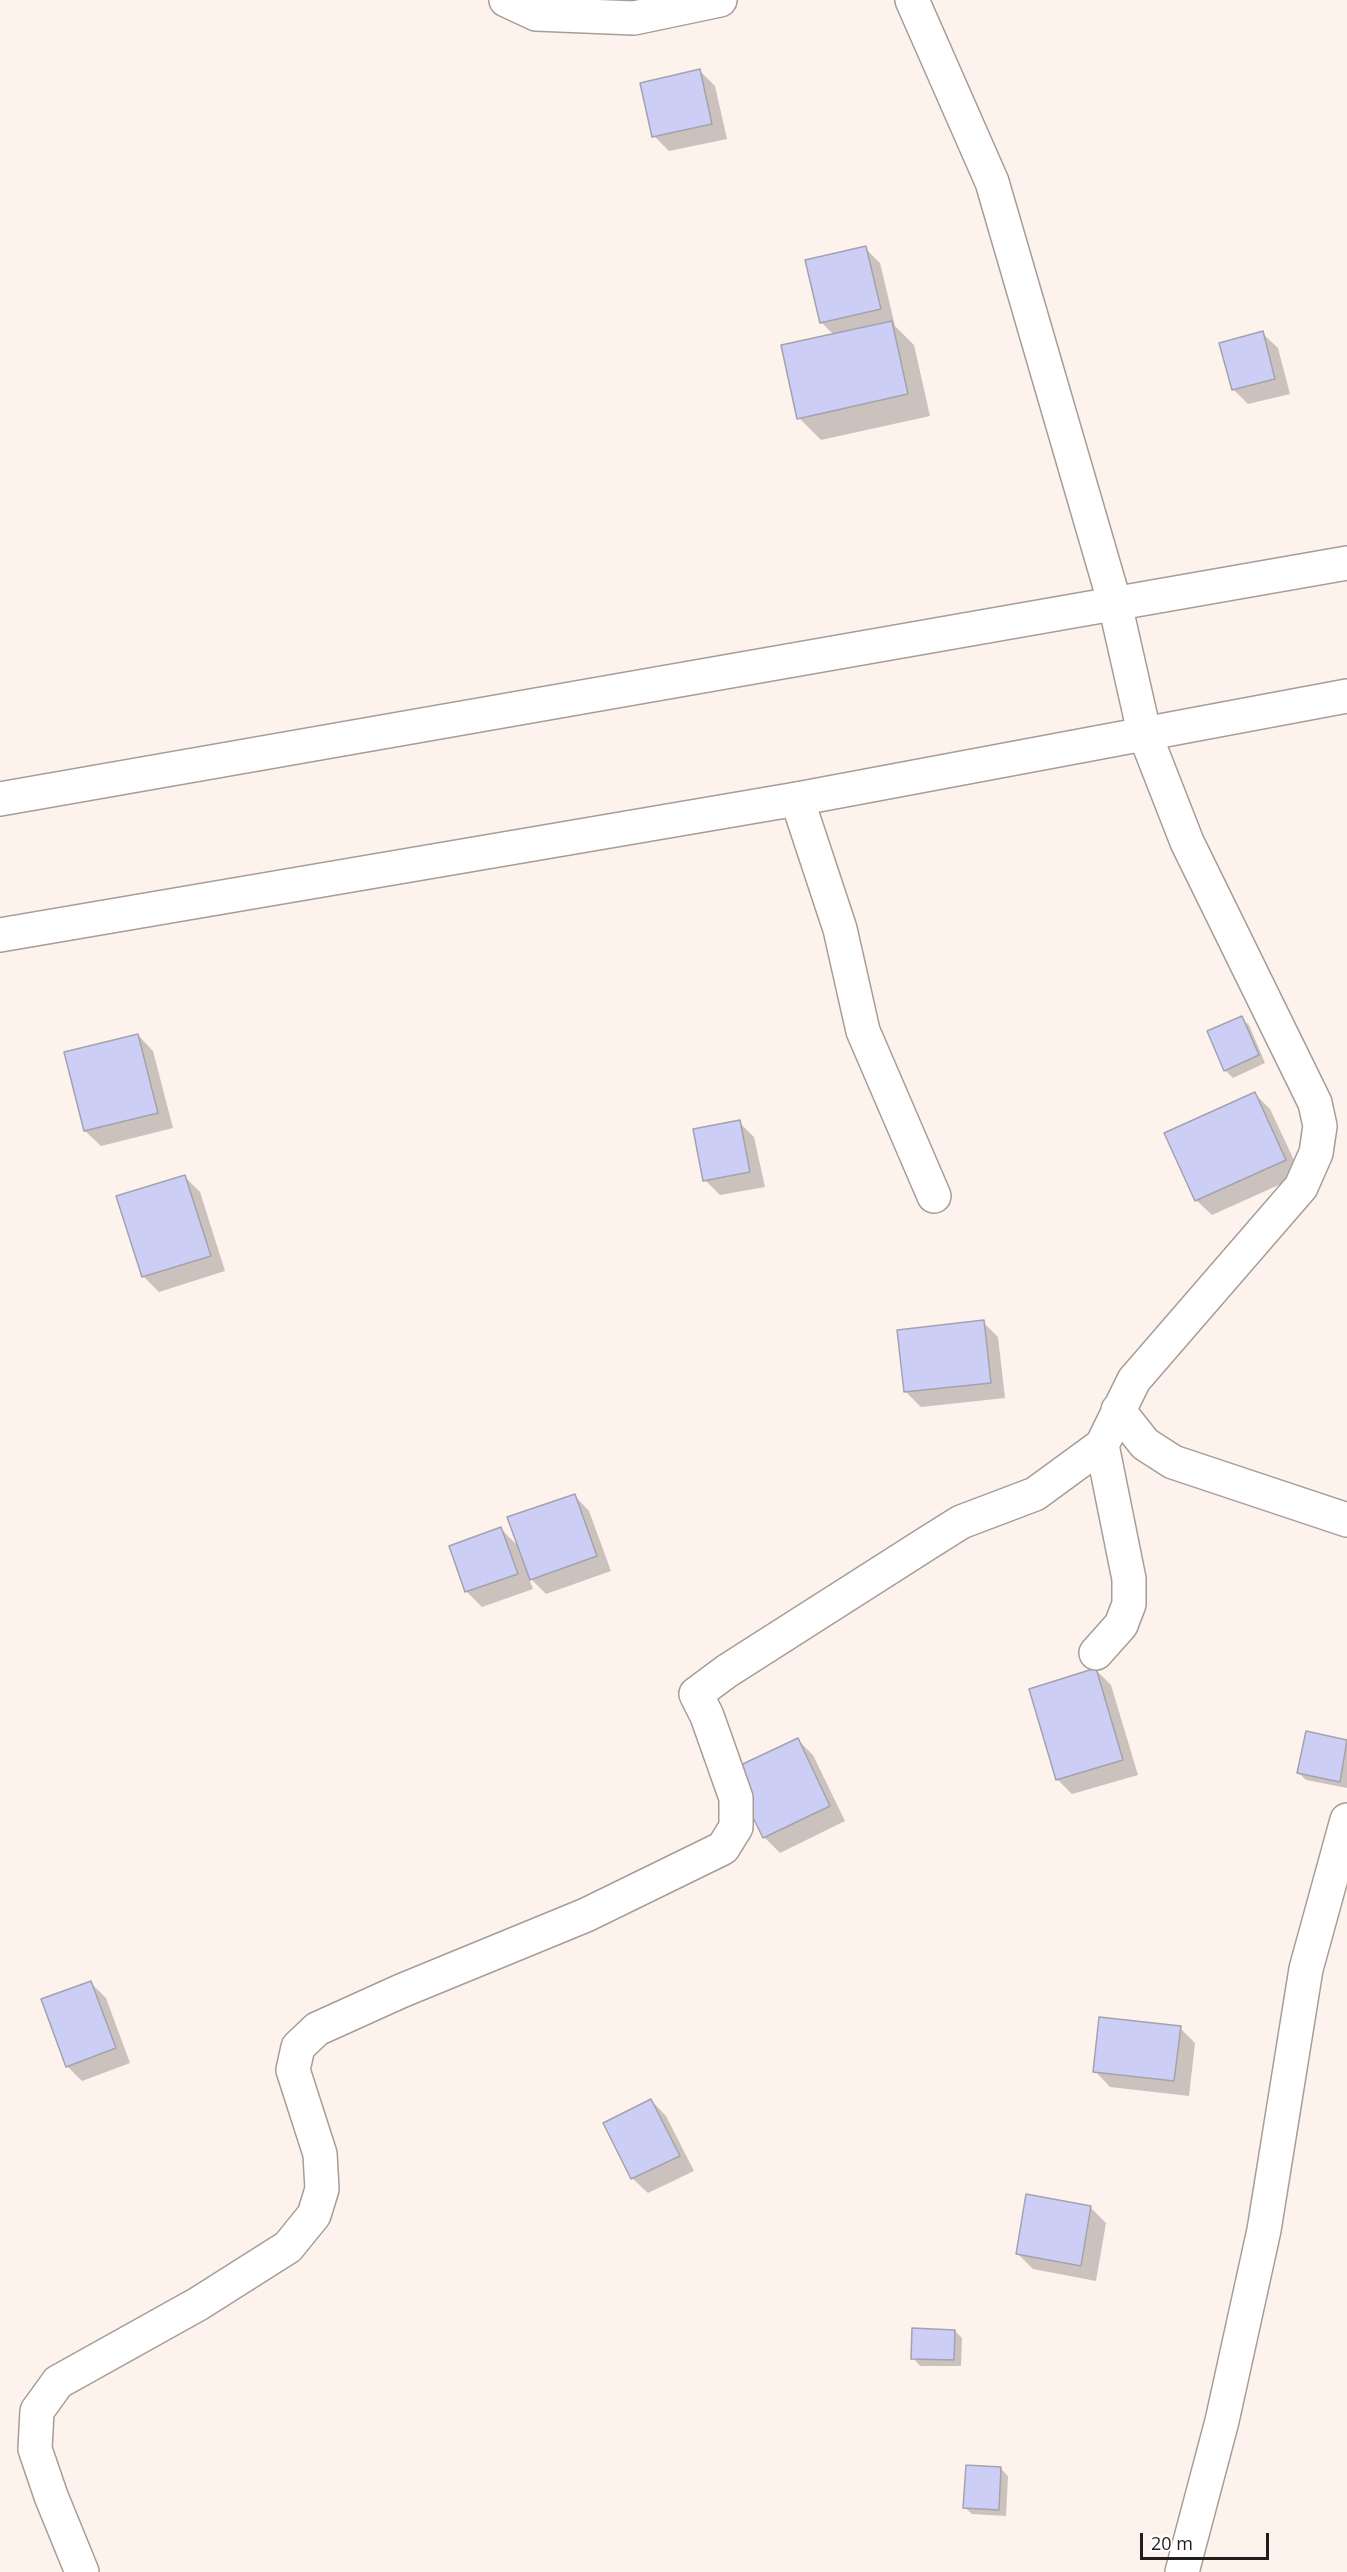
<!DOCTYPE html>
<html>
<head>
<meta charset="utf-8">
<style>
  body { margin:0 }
  #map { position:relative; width:1347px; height:2572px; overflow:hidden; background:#fef2ed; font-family:"Open Sans",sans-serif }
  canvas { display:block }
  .scale { position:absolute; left:1140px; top:2533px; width:129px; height:27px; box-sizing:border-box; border:3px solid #221d1c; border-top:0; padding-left:8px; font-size:18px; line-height:21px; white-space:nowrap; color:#221d1c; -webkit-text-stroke:4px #fff; paint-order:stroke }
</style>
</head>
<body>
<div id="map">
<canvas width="1347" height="2572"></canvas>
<div class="scale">20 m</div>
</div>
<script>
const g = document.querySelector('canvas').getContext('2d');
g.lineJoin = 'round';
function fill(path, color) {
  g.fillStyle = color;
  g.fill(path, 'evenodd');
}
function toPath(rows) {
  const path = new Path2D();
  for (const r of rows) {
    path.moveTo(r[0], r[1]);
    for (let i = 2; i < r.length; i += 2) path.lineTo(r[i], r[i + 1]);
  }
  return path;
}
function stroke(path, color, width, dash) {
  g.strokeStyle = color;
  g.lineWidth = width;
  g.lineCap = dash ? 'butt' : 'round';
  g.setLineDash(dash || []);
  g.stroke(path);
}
fill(toPath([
  [700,71,715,86,727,139,669,151,654,136],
  [865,248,880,263,895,326,914,345,930,416,821,440,799,418,834,335,822,323,807,261],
  [1262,333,1278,348,1290,394,1248,404,1233,389],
  [1241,1018,1249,1025,1265,1063,1233,1078,1225,1070,1209,1032],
  [138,1035,153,1051,173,1128,101,1146,85,1131],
  [1255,1094,1270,1109,1301,1175,1212,1215,1196,1200],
  [739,1122,754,1137,765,1187,720,1195,705,1180],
  [185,1177,200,1192,225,1271,159,1292,144,1277,118,1197],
  [983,1322,998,1337,1005,1398,921,1407,906,1392],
  [574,1495,589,1511,611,1571,546,1594,528,1576,533,1589,482,1607,467,1592,451,1547,501,1529,520,1548],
  [1096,1670,1111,1685,1138,1775,1072,1794,1057,1779],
  [1307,1733,1347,1742,1347,1788,1306,1780,1299,1773],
  [798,1740,813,1755,845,1821,780,1853,764,1837,732,1771],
  [91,1983,106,1998,130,2063,82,2081,67,2066],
  [1180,2028,1195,2043,1189,2096,1110,2087,1095,2071],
  [651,2100,666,2116,694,2171,648,2193,632,2178],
  [1028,2196,1091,2208,1106,2223,1096,2281,1033,2269,1018,2254],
  [955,2331,962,2338,961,2366,920,2366,913,2358],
  [1000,2468,1008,2476,1006,2516,972,2514,964,2507]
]), '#0003');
const building = toPath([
  [700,69,712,124,652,137,640,83,700,69],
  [866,246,881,309,820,323,805,260,866,246],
  [892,321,908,394,797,419,781,345,892,321],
  [1263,331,1275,379,1232,390,1219,343,1263,331],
  [1242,1016,1259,1055,1224,1071,1207,1031,1242,1016],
  [138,1034,158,1113,84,1131,64,1052,138,1034],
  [1255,1092,1286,1160,1195,1201,1164,1133,1255,1092],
  [740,1120,750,1172,703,1181,693,1129,740,1120],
  [185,1175,211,1256,142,1277,116,1196,185,1175],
  [984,1320,991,1383,904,1392,897,1330,984,1320],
  [575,1494,597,1556,530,1580,507,1517,575,1494],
  [501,1527,518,1574,465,1592,449,1546,501,1527],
  [1096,1668,1123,1760,1056,1780,1029,1689,1096,1668],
  [1306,1731,1347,1740,1340,1782,1297,1773,1306,1731],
  [798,1738,830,1806,763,1838,730,1770,798,1738],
  [91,1981,116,2048,66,2067,41,1999,91,1981],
  [1099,2017,1181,2026,1174,2081,1093,2072,1099,2017],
  [651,2099,680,2156,631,2179,603,2123,651,2099],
  [1026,2194,1091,2206,1081,2266,1016,2254,1026,2194],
  [912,2328,955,2330,954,2360,911,2359,912,2328],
  [966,2465,1001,2467,999,2510,963,2508,966,2465]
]);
fill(building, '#cdcef5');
stroke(building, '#a2a3ad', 1.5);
const minor = toPath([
  [506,0,536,14,634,18,720,0],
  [797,799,840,929,863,1031,934,1196],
  [1118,1410,1145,1444,1173,1462,1347,1520],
  [1096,1653,1121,1625,1129,1604,1129,1579,1102,1445],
  [82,2572,51,2496,35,2449,37,2411,58,2382,198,2304,288,2247,314,2215,322,2189,320,2154,293,2070,298,2047,317,2029,401,1991,586,1915,723,1848,736,1827,736,1798,707,1716,696,1694,727,1671,926,1544,961,1522,1035,1494,1102,1445,1134,1380,1301,1187,1316,1153,1320,1126,1315,1103,1187,842,1144,732,1115,604,992,182,912,0],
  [1182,2572,1222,2421,1264,2230,1306,1969,1347,1820]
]);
const major = toPath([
  [0,799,1347,563],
  [0,935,797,799,1347,696]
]);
stroke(minor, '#a79c97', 36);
stroke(major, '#a79c97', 36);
stroke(minor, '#fff', 33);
stroke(major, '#fff', 33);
</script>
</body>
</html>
